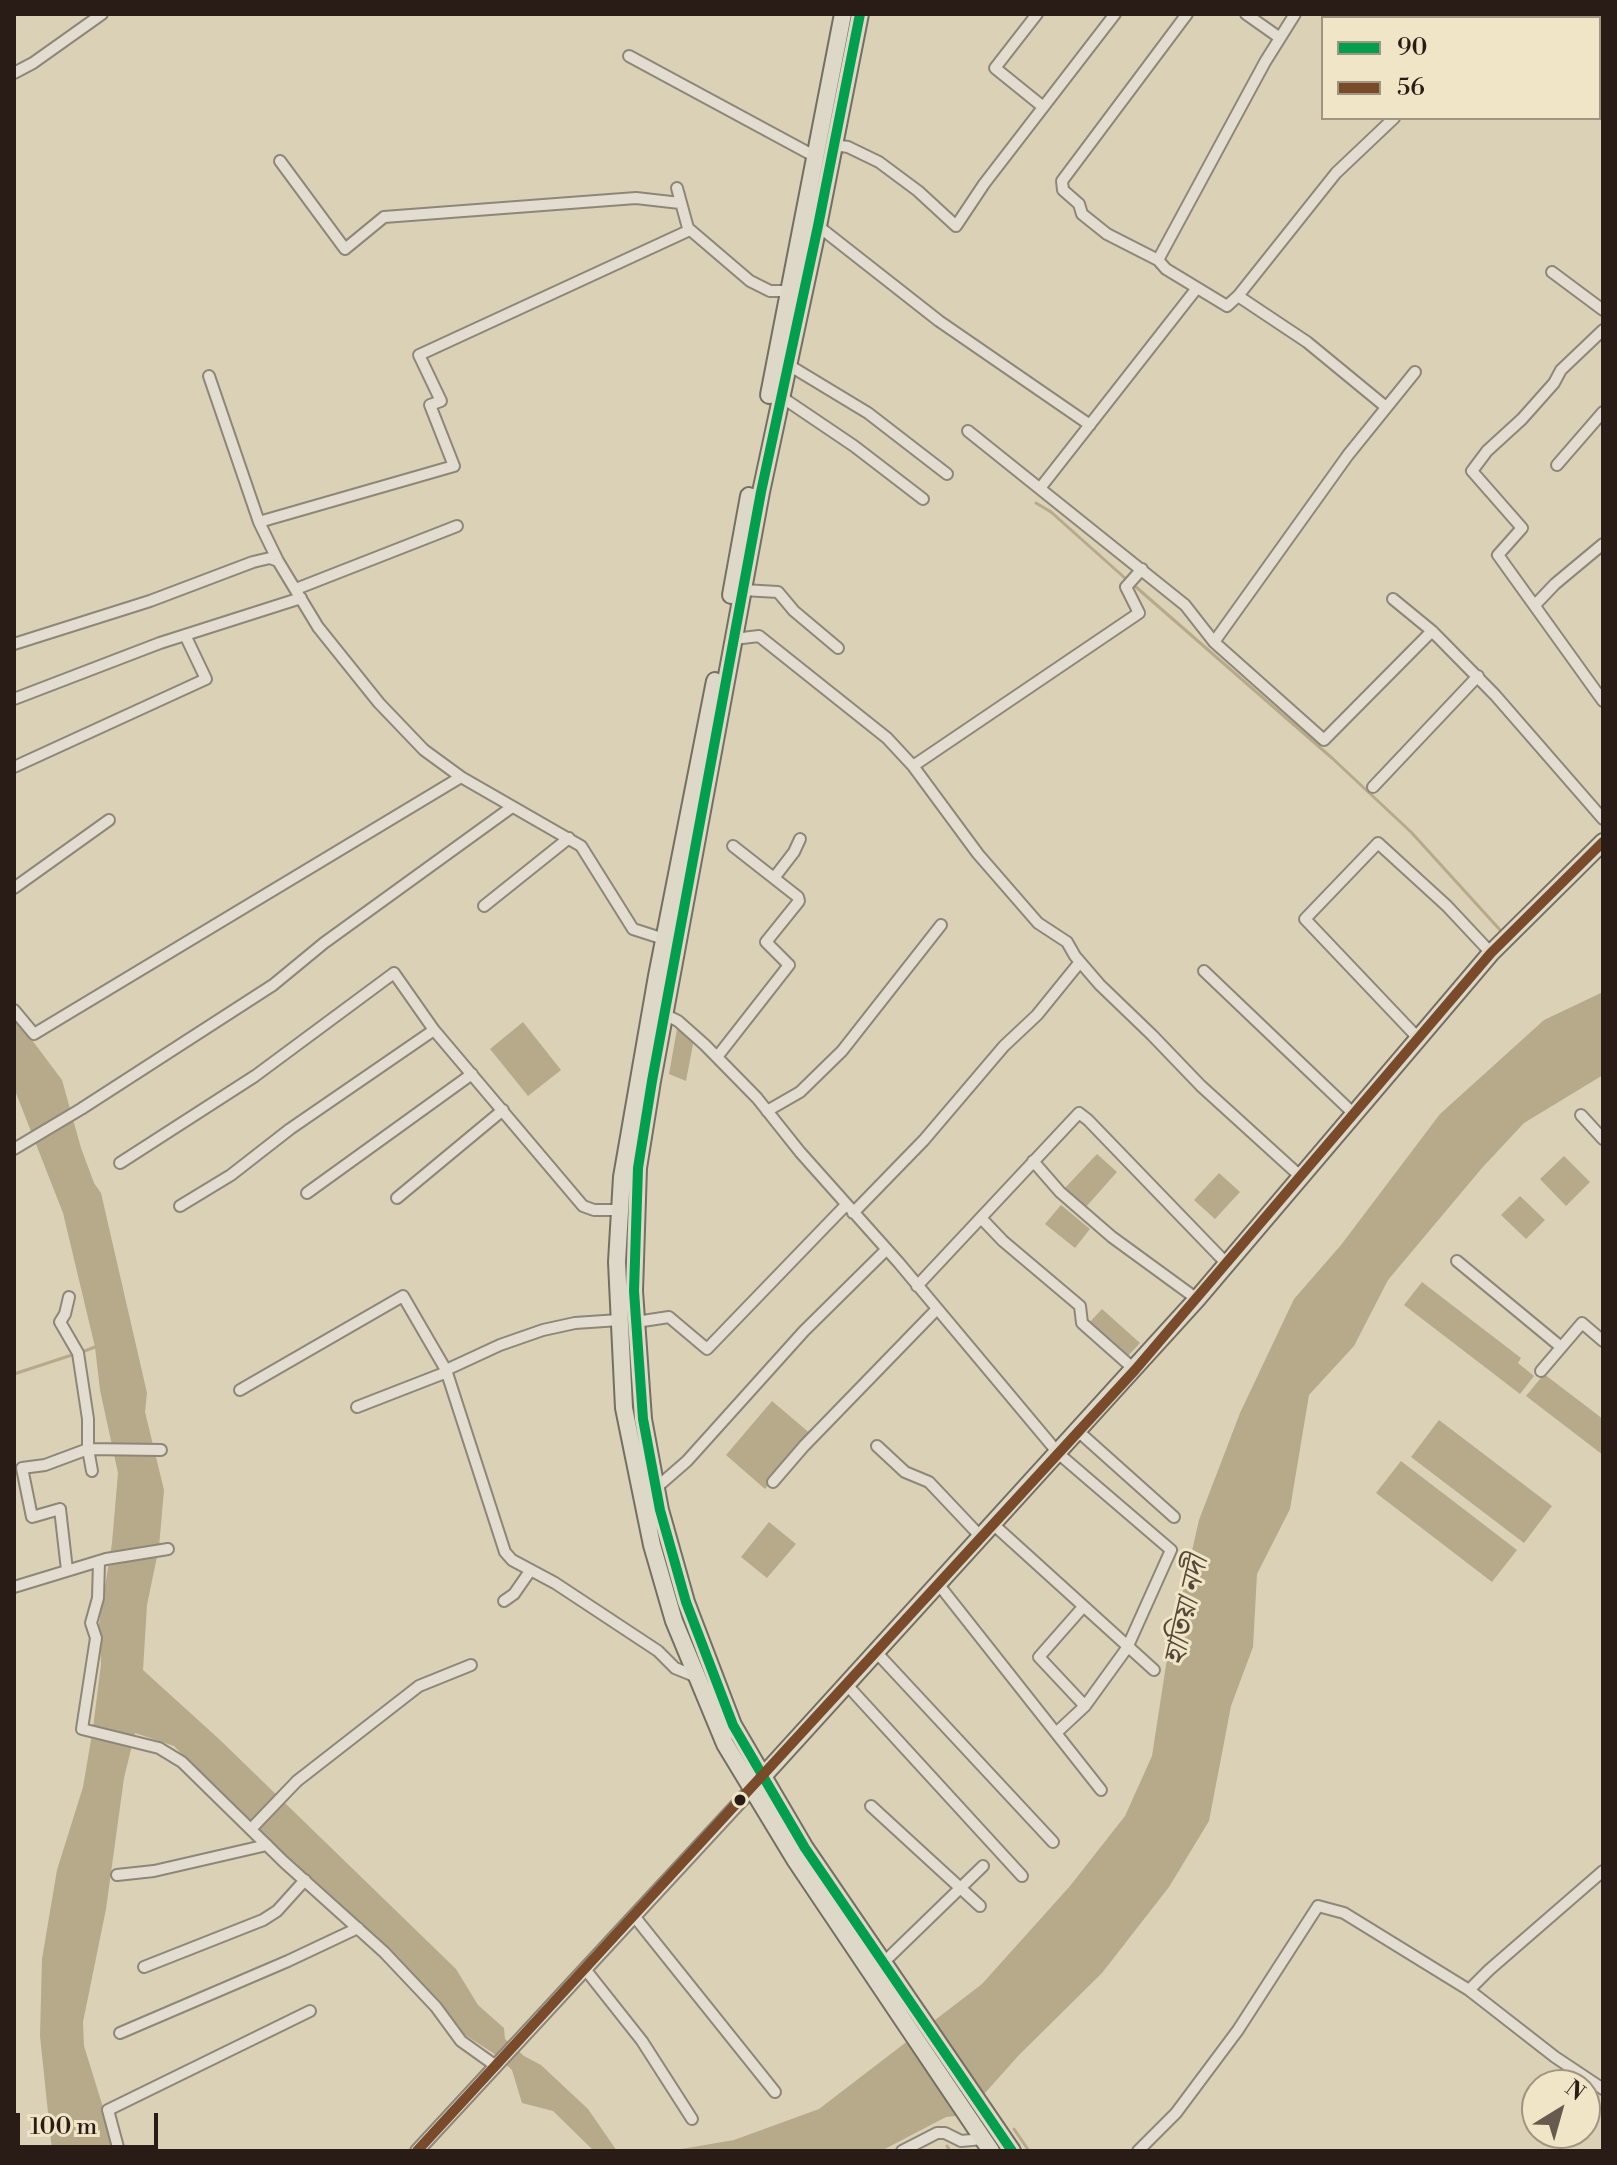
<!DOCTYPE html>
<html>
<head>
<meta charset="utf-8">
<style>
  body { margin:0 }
  #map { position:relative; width:1617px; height:2165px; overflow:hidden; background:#dad1b7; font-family:"Libre Bodoni",serif }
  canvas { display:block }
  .frame { position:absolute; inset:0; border:16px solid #291c17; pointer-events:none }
  .legend { position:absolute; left:1321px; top:16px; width:280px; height:104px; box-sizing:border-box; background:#f0e6c7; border:2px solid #a09581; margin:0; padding:10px 14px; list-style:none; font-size:24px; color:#291c17 }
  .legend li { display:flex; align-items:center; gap:16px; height:40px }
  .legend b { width:40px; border:2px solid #a09581 }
  .north { position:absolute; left:1521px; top:2069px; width:80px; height:80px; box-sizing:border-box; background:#f0e6c7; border:2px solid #a09581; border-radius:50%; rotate:37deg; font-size:22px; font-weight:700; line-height:32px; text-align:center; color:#291c17 }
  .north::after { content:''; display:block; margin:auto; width:28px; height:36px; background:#675b4f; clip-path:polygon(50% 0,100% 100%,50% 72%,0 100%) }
  .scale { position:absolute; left:16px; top:2113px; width:142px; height:36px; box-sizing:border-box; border:4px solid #291c17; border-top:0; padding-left:10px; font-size:24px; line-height:28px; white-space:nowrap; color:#291c17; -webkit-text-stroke:6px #f0e6c7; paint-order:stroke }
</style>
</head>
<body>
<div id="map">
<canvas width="1617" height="2165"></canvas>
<div class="frame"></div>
<ul class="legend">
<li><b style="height:10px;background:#029f4e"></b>90</li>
<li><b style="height:10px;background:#7a4b2a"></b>56</li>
</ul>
<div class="north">N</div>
<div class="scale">100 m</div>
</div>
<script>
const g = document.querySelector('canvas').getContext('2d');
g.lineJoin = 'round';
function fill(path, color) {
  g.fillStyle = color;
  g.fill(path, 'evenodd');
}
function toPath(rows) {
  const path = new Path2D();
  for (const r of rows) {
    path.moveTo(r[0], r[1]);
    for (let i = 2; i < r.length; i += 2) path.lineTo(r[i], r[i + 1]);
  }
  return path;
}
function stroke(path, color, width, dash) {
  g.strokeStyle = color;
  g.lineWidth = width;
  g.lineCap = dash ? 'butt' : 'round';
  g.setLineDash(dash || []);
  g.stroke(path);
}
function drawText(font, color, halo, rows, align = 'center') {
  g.font = font + ' "Libre Bodoni","Noto Serif Bengali",serif';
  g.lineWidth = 6;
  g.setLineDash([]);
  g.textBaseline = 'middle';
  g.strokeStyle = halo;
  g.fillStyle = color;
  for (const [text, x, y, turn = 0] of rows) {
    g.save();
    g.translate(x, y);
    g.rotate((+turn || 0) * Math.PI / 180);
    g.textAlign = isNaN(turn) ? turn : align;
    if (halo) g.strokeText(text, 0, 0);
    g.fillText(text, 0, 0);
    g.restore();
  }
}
fill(toPath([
  [1603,992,1603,1075,1524,1123,1482,1168,1388,1280,1354,1346,1309,1395,1290,1509,1257,1574,1253,1647,1231,1706,1209,1821,1169,1887,1102,1973,1019,2055,985,2093,956,2116,946,2117,881,2151,670,2151,734,2140,819,2109,982,1984,1070,1886,1125,1816,1152,1756,1166,1665,1199,1520,1240,1413,1294,1299,1341,1245,1440,1114,1544,1020],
  [14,1016,62,1080,81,1148,94,1183,101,1193,147,1393,145,1412,164,1490,159,1547,147,1605,143,1670,219,1739,456,1969,478,2005,504,2028,505,2039,524,2056,541,2065,588,2109,617,2151,594,2151,553,2111,522,2103,512,2070,493,2053,459,2031,385,1949,230,1803,174,1746,135,1733,124,1778,106,1909,83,2022,84,2046,116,2149,115,2151,52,2151,40,2036,42,1959,57,1870,83,1787,93,1728,101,1664,99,1624,112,1543,118,1473,100,1390,95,1347,63,1213,14,1088],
  [523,1022,561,1070,528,1096,490,1049],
  [677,1029,694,1039,686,1081,669,1074],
  [1097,1154,1117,1172,1085,1208,1064,1189],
  [1564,1156,1590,1182,1566,1206,1540,1179],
  [1219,1173,1240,1192,1215,1219,1194,1200],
  [1520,1196,1545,1220,1526,1239,1501,1215],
  [1061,1205,1090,1229,1075,1248,1045,1224],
  [1422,1282,1521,1358,1518,1363,1534,1376,1520,1394,1404,1305],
  [1102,1309,1140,1343,1127,1357,1089,1323],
  [1544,1374,1603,1419,1603,1455,1526,1396],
  [772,1401,812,1435,765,1489,726,1455],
  [1439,1420,1552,1506,1524,1543,1411,1457],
  [1401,1461,1517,1550,1492,1582,1376,1493],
  [769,1522,796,1544,767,1578,741,1557]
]), '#b6aa8a');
stroke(toPath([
  [1036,503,1051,512,1126,579],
  [1136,587,1332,758,1411,832,1501,931],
  [82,1352,95,1347],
  [14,1374,75,1354],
  [1014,2129,1029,2151],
  [947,2146,950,2151]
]), '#b6aa8a', 3);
const minor = toPath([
  [1037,14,995,68,1042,106],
  [1187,14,1062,181,1063,190,1079,204,1082,214,1107,234,1158,260,1166,269,1227,306,1238,296,1307,342,1386,407],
  [1246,14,1280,38],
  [1458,18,1461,14],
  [1544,18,1545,14],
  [1599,37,1603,27],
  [629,56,816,157],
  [14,73,33,63,102,14],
  [1602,106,1603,99],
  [834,145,848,147,879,162,918,191,956,226,984,184,1115,14],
  [280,161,345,249,384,217,636,198,680,203],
  [677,188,688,228,750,281,770,291,790,291],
  [818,226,939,321,1090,425],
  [1158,260,1265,62,1295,14],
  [1552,272,1603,310],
  [1238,296,1336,173,1394,118],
  [1603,330,1561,370,1554,383,1522,419,1487,451,1472,471,1522,528,1498,555,1603,701],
  [787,364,868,413,947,474],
  [209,376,259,522],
  [780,396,854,446,923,499],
  [968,431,1185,605,1214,642,1324,740,1432,631,1393,599],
  [1557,465,1603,412],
  [1041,487,1197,288],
  [278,561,259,522,454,466,430,405,441,401,419,355,690,230],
  [296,589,457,526],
  [743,590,778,592,794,611,838,648],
  [1535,605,1555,584,1603,544],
  [1432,631,1495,695,1603,819],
  [734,639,759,636,887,738,913,766,1139,613,1126,587,1142,569],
  [1214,642,1348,455,1415,372],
  [14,644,150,601,253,562,270,558,278,561,318,627,379,703,424,750,461,777,581,846,633,929,664,939],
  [14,699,160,643,301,598],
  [913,766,978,854,1038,923,1067,942,1075,956,1100,985,1152,1035,1201,1086,1300,1176],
  [14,767,206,679,185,635],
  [1373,787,1478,676],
  [774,878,794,852,800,839],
  [14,888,109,820],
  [484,906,569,838],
  [1204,971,1354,1114],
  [14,1010,34,1034,461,777],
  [664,1014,678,1021,705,1045,757,1098,800,1152,899,1263,1059,1454,1171,1550,1127,1648,1085,1706,1056,1733],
  [1419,1039,1305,919,1378,843,1447,906,1491,953],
  [717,1057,789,965,766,942,799,901,798,897,733,846],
  [767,1111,800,1092,842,1051,941,925],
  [1581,1115,1603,1139],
  [14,1149,81,1109,273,985,324,943,512,807],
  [1033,1161,1060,1192,1112,1237,1197,1299],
  [120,1163,255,1076,394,973,434,1030],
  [307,1193,472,1074],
  [397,1198,503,1110],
  [180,1206,231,1175,290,1129,434,1030,583,1206,594,1210,620,1210],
  [853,1213,924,1140,1004,1046,1037,1015,1080,962],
  [981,1218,1003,1241,1080,1306,1082,1323,1135,1370],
  [1457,1261,1561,1347],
  [917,1286,1079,1113,1088,1120,1227,1264],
  [69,1297,65,1314,60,1322,78,1353,88,1419,88,1449,92,1471],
  [636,1322,669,1317,707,1349,846,1205],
  [446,1370,505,1552,512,1560,555,1583,658,1651,675,1668,697,1677],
  [1541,1371,1582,1323,1603,1341],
  [240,1390,403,1296,446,1370,500,1345,543,1330,575,1323,619,1320],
  [357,1407,447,1372],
  [1079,1432,1174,1517],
  [877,1446,905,1472,929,1482,982,1538],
  [773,1482,804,1446,936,1310],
  [656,1488,687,1461,804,1331,886,1250],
  [994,1525,1154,1670],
  [99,1561,98,1598,91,1623,96,1638,82,1729,159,1748,182,1762,284,1862,384,1952,436,2007,461,2041,496,2066],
  [67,1570,60,1509,32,1517,22,1468,45,1465,88,1449,161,1450],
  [939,1585,1101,1790],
  [14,1587,106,1559,168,1549],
  [504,1601,514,1594,530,1571],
  [1083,1607,1039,1657,1085,1706],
  [877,1653,1053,1842],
  [847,1685,1022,1876],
  [871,1806,980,1906],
  [251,1829,297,1781,419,1686,471,1665],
  [117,1875,154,1871,267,1845],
  [634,1916,775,2092],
  [883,1963,983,1866],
  [144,1967,263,1920,277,1911,305,1880],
  [585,1969,642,2041,692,2119],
  [1469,1990,1489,1970,1603,1871],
  [120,2033,288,1961,358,1928],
  [119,2151,108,2110,310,2011],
  [902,2151,937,2133,945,2133,961,2141,983,2139],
  [1138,2151,1176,2113,1238,2030,1318,1906,1344,1913,1469,1990,1555,2057,1603,2089]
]);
const tertiary = toPath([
  [417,2151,751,1790]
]);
const primary = toPath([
  [754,1786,1197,1299,1491,953,1603,842]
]);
const trunk = toPath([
  [860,14,818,226,761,492,652,1081,638,1168,634,1291,643,1419,660,1510,686,1602,733,1725,805,1848,1012,2151],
  [769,395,843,14],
  [731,595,749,496],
  [715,681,657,976,622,1177,617,1262,624,1408,652,1545,674,1621,725,1744,796,1861,991,2151]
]);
stroke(minor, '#8e8778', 14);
stroke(tertiary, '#8e8778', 16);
stroke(primary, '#756f62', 20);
stroke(trunk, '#756f62', 20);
stroke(minor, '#e2ddd0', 10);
stroke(tertiary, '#e2ddd0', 12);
stroke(primary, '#ddd8c8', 16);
stroke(trunk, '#ddd8c8', 16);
stroke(toPath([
  [860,14,818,226,761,492,652,1081,638,1168,634,1291,643,1419,660,1510,686,1602,733,1725,805,1848,1012,2151]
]), '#029f4e', 10);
stroke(toPath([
  [417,2151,1135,1370,1491,953,1603,842]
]), '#7a4b2a', 10);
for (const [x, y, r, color] of [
  [740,1800,7,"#291c17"]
]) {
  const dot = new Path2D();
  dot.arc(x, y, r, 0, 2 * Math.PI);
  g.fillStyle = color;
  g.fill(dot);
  stroke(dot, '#f0e6c7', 3);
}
drawText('italic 30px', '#554839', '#f0e6c7', [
  ["হাতিয়া নদী",1188,1611,-77]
]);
</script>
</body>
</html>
